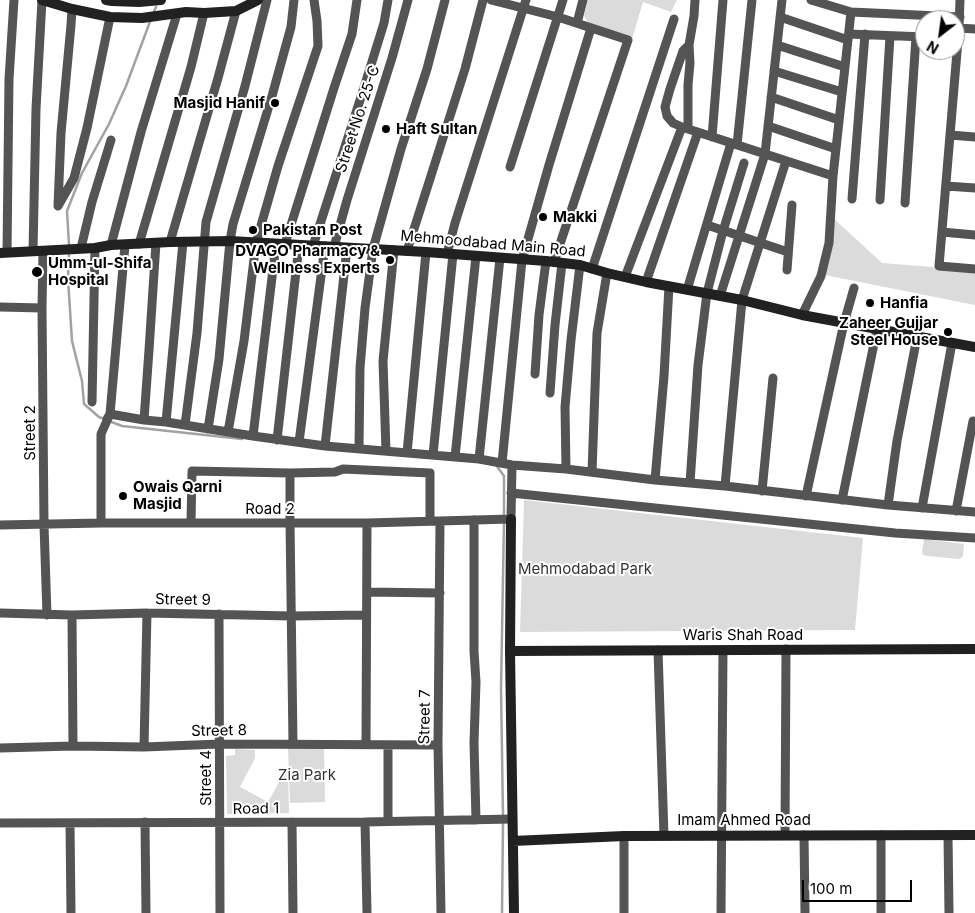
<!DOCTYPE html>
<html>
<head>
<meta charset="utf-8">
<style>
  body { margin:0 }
  #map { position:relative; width:975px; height:913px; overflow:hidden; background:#fff; font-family:Inter,sans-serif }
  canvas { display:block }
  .north { position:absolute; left:915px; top:10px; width:50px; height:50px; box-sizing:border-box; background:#fff; border:1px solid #999; border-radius:50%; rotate:210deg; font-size:14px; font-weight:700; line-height:20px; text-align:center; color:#000 }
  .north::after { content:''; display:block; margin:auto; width:18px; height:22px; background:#000; clip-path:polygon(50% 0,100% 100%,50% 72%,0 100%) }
  .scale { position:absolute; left:802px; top:880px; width:110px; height:22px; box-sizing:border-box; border:2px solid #000; border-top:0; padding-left:6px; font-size:15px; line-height:18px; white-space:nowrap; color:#000; -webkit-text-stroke:4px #fff; paint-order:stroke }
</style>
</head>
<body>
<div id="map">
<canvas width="975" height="913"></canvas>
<div class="north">N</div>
<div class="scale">100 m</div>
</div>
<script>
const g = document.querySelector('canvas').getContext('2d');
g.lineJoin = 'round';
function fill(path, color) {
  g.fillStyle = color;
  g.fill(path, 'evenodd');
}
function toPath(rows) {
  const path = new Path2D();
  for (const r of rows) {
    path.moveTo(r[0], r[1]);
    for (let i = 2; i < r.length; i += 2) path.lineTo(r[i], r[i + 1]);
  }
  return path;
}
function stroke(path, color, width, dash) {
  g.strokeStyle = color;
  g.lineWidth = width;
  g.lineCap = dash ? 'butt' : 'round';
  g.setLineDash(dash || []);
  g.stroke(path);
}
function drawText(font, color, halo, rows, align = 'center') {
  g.font = font + ' Inter,sans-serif';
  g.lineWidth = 4;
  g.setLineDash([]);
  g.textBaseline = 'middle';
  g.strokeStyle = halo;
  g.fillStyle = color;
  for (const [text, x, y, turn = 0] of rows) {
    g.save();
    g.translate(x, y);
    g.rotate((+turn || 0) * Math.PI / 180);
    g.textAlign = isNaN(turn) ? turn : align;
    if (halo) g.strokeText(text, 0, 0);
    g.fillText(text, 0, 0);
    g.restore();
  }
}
fill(toPath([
  [588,0,677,0,671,12,643,2,632,39,591,27,584,16],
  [833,218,882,263,933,267,975,272,975,305,825,275],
  [524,500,863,538,855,630,520,632],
  [924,539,964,544,963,556,960,559,927,556,923,555,922,552],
  [324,747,325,802,290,803,288,748],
  [235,749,255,750,255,758,240,787,268,802,284,773,288,773,289,813,227,814,226,756,235,755]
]), '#dbdbdb');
stroke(toPath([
  [153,14,156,7],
  [69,245,67,211,82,173,109,124,126,86,151,19],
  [69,251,68,279,72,341,82,381,84,404,99,417,104,419],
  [109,421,122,426,242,439],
  [496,465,504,476,504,517],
  [503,817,501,688,504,522],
  [502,913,503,822]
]), '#a2a2a2', 2.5);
stroke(toPath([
  [491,0,558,17,628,40,554,262],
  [811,0,851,12,960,17],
  [960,0,959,28,939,266,975,269],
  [780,17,848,40],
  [577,23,583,0],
  [959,28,975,29],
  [849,34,925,37],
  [689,45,683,51,670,89,665,107,667,116,673,123,682,127,833,176],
  [777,45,845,67],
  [774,71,842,92],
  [771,97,839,120],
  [768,126,836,149],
  [688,129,688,85,690,63,689,45,694,16,695,0],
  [950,135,975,137],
  [712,137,723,0],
  [737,145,752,0],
  [510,167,563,0],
  [946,186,975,188],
  [852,199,865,34],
  [880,200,890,36],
  [905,203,916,37],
  [58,206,61,133,71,25,72,9],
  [58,206,74,178,87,128,110,17],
  [707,225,788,252],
  [942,232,975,235],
  [170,242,218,78,236,11],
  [139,244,191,67,204,13],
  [285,244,334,88,352,34,357,0],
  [111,245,141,132,177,14],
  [313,246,362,94,384,23,388,0],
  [334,247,347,200,392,58,408,0],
  [81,248,92,202,111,140],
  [33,251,36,109,42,0],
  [43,251,42,308,44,525,47,615],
  [407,251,465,69,483,0],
  [7,252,9,79,14,0],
  [447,254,455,223,526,0],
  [592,269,674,19],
  [787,270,792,205],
  [625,277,682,127],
  [646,282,698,132],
  [687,290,731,143],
  [720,296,765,154,782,0],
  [0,307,42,308],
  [802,315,821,276,829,243,833,176,851,12],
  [535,374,539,315,546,261],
  [550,393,555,325,562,263],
  [92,402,95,248],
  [107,419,110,414,144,420,166,422,253,436,325,446,479,459,512,465,566,469,655,480,725,486,888,505,975,512],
  [144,420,149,350,156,243],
  [166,422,183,242],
  [185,425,197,333,206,222,245,86,267,0],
  [208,429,219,359,230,241,233,224,272,96,291,27,294,0],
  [228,432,244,341,256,243,278,166,318,46,317,21,314,0],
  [253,436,276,244],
  [277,440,299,245],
  [299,442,325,246],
  [325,446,347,248],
  [359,448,360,368,365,308,373,249,401,149,427,69,445,0],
  [386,451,383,361,394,250],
  [407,453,426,252],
  [433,455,453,254],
  [455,457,476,256],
  [479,459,500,258],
  [502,463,522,260,549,165,591,28],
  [566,469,565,407,571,340,580,265],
  [592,472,597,333,607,273],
  [655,480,664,376,669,286],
  [690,483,698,365,707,293,723,231,744,163],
  [725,486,742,300,786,161],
  [762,491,773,378],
  [511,493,895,533,975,538],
  [806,496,844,323,854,288],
  [842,500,877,329],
  [888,505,897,441,917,337],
  [922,508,952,343],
  [956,511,973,421],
  [474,520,474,651,476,682,474,743,476,820],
  [440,521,438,745,441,913],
  [101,523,101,434,110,414,125,245],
  [191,523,192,471,290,473],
  [0,525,101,523,367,523,511,519,512,465],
  [367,592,440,593],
  [0,613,72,615,147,613,292,616,366,615],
  [219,614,220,913],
  [72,615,73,746],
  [658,650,664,836],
  [293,744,290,522,290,473,335,472,343,469,430,473,430,521],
  [366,744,367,523],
  [388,746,388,821],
  [144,747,147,613],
  [0,748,73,746,144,747,220,744,438,745],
  [145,822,146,913],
  [292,822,293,913],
  [365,822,367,913],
  [0,823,365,822,512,819],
  [70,823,71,913],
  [785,835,786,649],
  [804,835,805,913],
  [881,835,881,913],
  [948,835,949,913],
  [624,913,624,836],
  [721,913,723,650]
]), '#545454', 9);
stroke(toPath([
  [42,0,72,9,110,17,142,18,186,12,204,13,236,11,258,0],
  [106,0,112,1,139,2,161,0],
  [0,253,95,248,111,245,170,242,230,241,426,252,546,261,580,265,607,273,646,282,742,300,802,315,975,347],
  [511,519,510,651,514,913],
  [510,651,975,649],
  [513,841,624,836,975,835]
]), '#212121', 10);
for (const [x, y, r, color] of [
  [275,103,5,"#000"],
  [386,129,5,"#000"],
  [543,217,5,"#000"],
  [253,230,5,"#000"],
  [390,260,5,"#000"],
  [37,272,6,"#000"],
  [870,303,5,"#000"],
  [948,332,5,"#000"],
  [123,496,5,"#000"]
]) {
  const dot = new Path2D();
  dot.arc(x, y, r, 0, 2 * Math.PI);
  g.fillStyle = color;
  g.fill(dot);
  stroke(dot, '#fff', 2);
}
drawText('bold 15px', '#000', '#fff', [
  ["Masjid Hanif",265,103,"right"],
  ["Haft Sultan",396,129],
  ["Makki",553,217],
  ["Pakistan Post",263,230],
  ["DVAGO Pharmacy &",380,251,"right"],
  ["Wellness Experts",380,268,"right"],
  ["Umm-ul-Shifa",48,263],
  ["Hospital",48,280],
  ["Hanfia",880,303],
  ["Zaheer Gujjar",938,323,"right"],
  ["Steel House",938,340,"right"],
  ["Owais Qarni",133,487],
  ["Masjid",133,504]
], 'left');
drawText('15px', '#000', '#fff', [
  ["Street No. 25-C",358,119,-72],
  ["Mehmoodabad Main Road",493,244,5],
  ["Street 2",30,433,-90],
  ["Road 2",270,509],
  ["Street 9",183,600,1],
  ["Waris Shah Road",743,635],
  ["Street 7",425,717,-89],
  ["Street 8",219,731,-1],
  ["Street 4",206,778,-90],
  ["Road 1",256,809,-1],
  ["Imam Ahmed Road",744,820]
]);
drawText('15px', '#323232', '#fff', [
  ["Mehmodabad Park",585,569],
  ["Zia Park",307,775]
]);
</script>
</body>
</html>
